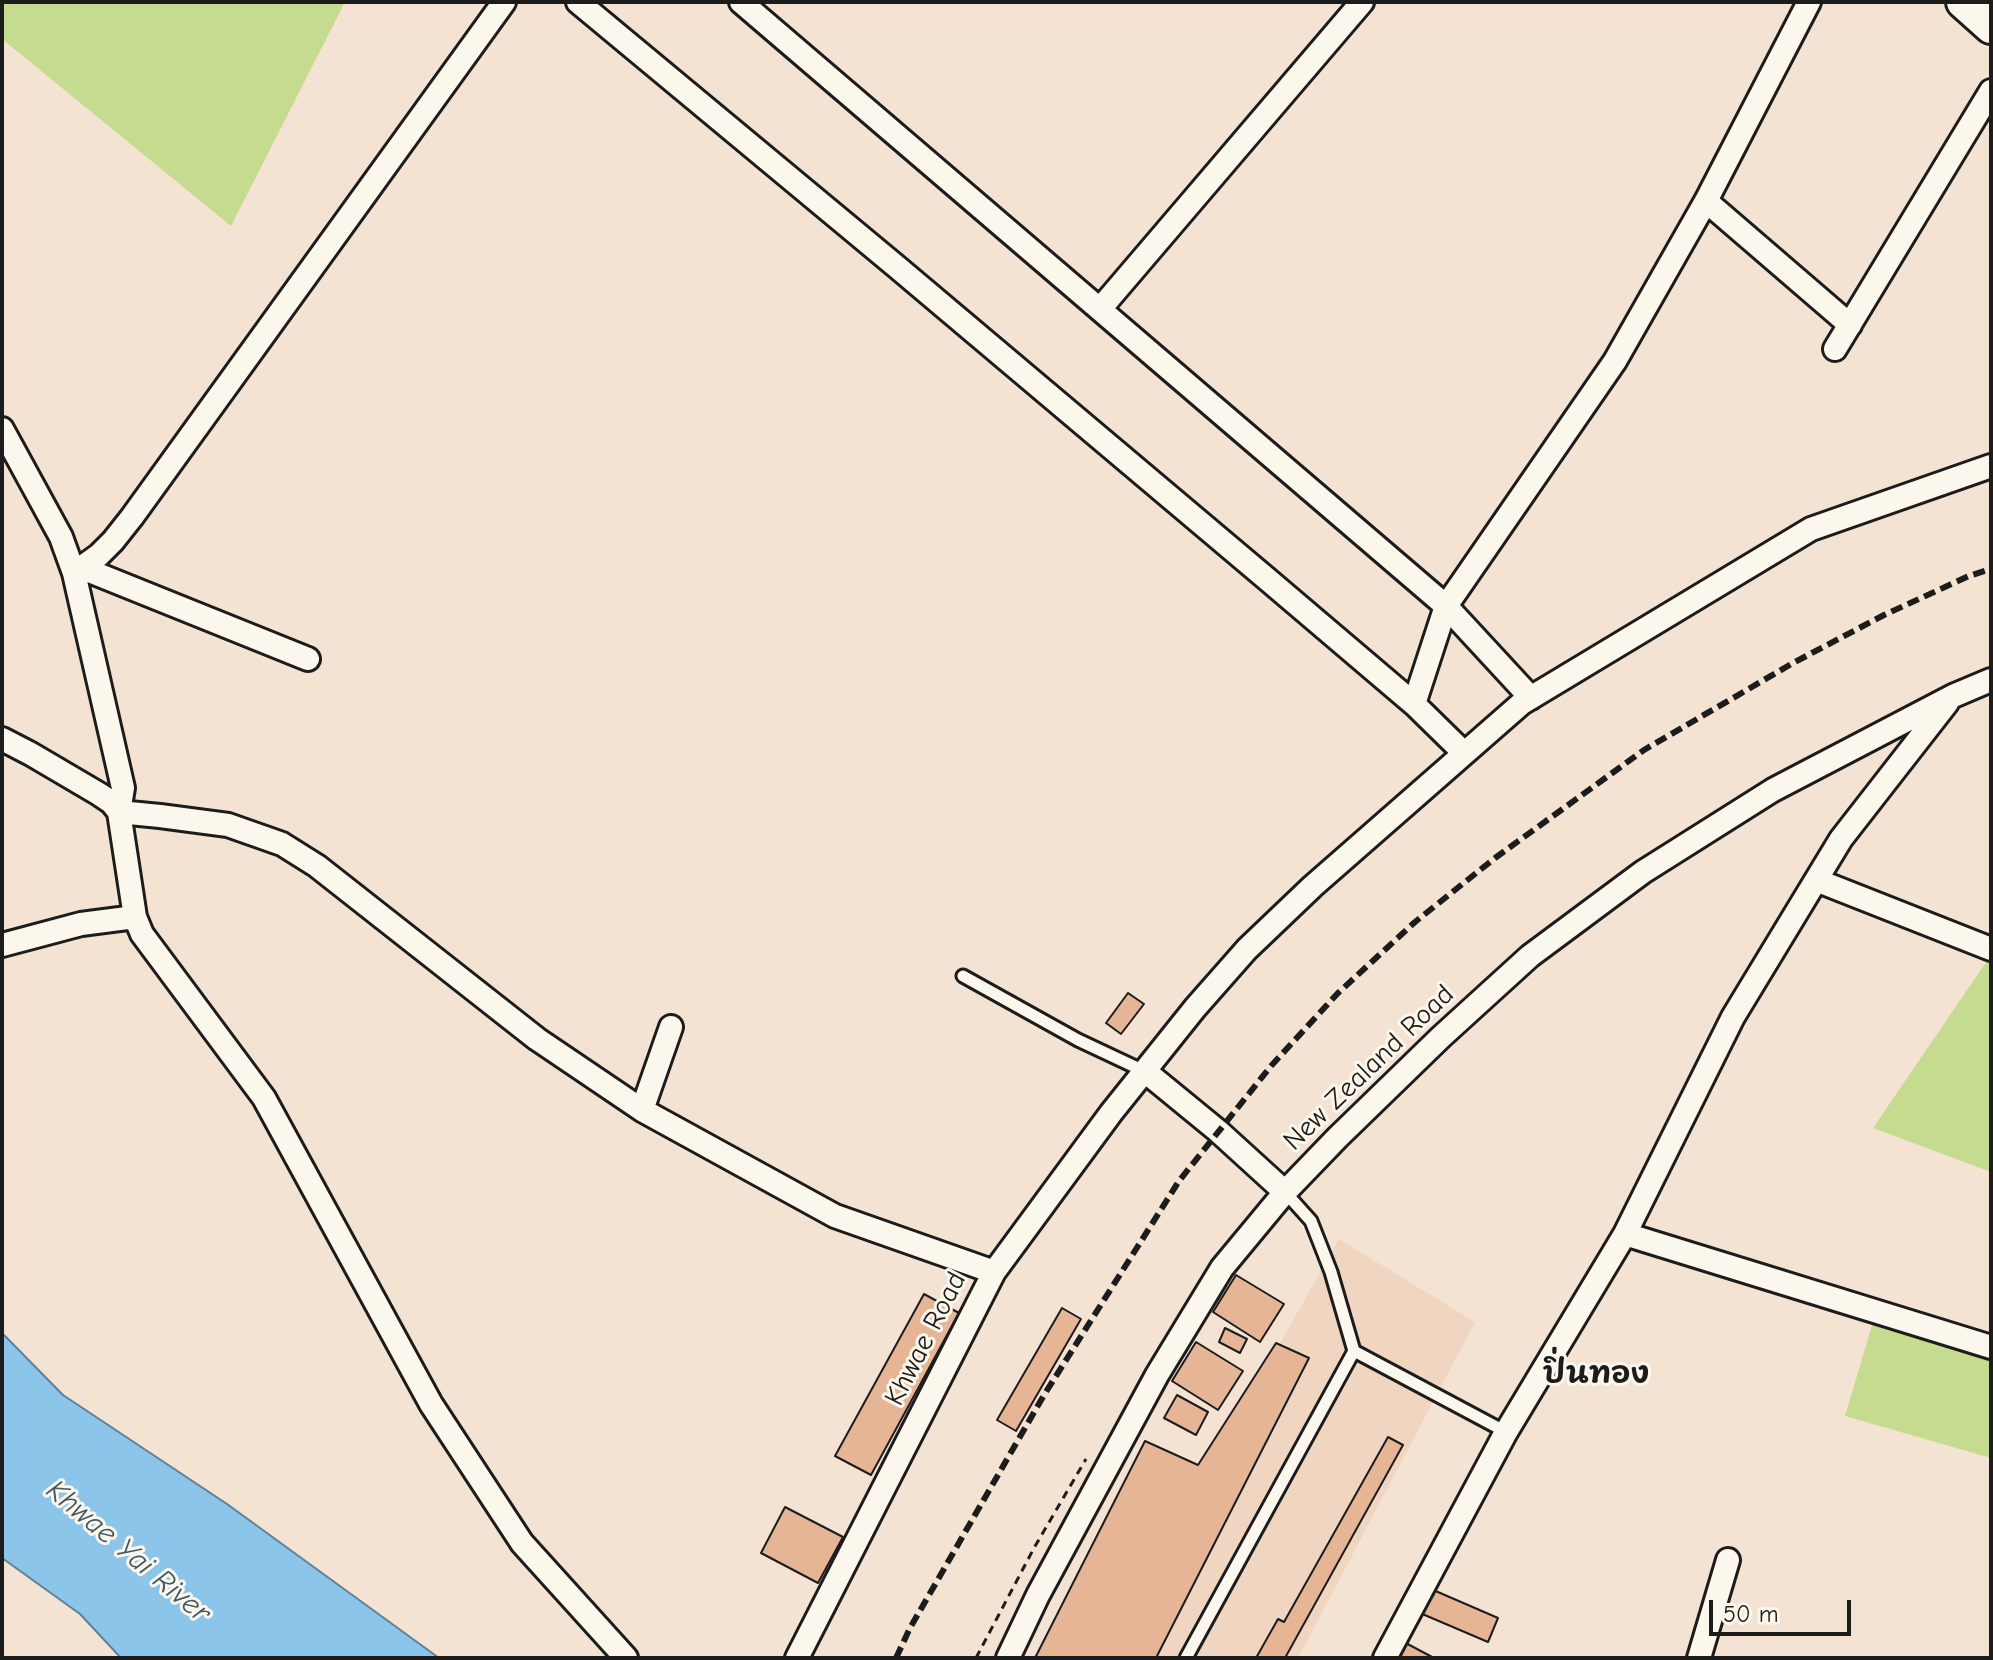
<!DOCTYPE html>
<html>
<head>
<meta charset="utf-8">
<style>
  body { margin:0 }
  #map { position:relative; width:1993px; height:1660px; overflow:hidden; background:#f4e3d2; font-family:"Comic Neue",sans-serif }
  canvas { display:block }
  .frame { position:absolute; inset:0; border:4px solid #1c1c1c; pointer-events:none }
  .scale { position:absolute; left:1709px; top:1600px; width:142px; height:36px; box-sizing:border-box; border:4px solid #1c1c1c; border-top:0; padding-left:10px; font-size:24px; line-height:28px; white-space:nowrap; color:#1c1c1c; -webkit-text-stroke:6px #fbf7ec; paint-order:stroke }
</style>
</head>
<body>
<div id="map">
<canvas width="1993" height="1660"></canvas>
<div class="frame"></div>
<div class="scale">50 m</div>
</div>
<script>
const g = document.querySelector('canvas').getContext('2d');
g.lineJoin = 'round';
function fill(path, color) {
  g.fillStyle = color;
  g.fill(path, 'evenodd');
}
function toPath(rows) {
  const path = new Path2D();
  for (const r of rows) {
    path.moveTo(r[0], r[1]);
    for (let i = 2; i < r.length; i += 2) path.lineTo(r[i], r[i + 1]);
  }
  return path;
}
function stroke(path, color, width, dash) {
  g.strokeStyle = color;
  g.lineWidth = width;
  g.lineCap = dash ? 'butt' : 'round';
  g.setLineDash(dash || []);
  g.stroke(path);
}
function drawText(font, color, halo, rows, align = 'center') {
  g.font = font + ' "Comic Neue","Playpen Sans Thai",sans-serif';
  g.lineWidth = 6;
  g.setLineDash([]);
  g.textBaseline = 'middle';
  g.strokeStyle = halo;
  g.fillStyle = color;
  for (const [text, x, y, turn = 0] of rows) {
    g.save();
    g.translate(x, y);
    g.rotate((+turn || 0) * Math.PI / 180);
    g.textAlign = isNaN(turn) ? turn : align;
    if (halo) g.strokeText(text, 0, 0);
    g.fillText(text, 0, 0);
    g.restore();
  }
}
fill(toPath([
  [1339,1239,1475,1322,1298,1658,1102,1658]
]), '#f0d5c0');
fill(toPath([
  [2,2,345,2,231,226,2,39],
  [1991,955,1991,1172,1873,1128],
  [1876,1312,1991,1336,1991,1458,1845,1416]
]), '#c5db90');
const water = toPath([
  [2,1333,63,1395,227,1504,439,1658,121,1658,80,1614,2,1558,2,1333]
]);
fill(water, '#8bc5ea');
stroke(water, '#5f8198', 2);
const building = toPath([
  [1128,993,1144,1004,1121,1034,1106,1023,1128,993],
  [1236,1275,1284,1304,1260,1342,1213,1312,1236,1275],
  [924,1294,959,1313,871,1475,835,1456,924,1294],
  [1062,1308,1081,1319,1016,1431,997,1420,1062,1308],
  [1225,1328,1247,1339,1240,1353,1219,1342,1225,1328],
  [1196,1342,1243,1371,1218,1410,1172,1381,1196,1342],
  [1276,1343,1309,1358,1156,1658,1035,1658,1145,1441,1198,1465,1276,1343],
  [1177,1395,1208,1412,1196,1435,1164,1418,1177,1395],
  [1388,1437,1403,1445,1285,1658,1256,1658,1278,1619,1284,1622,1388,1437],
  [785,1507,843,1537,818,1583,761,1553,785,1507],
  [1431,1589,1498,1618,1488,1642,1420,1613,1431,1589],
  [1402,1641,1434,1658,1394,1658,1402,1641]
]);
fill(building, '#e5b596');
stroke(building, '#1c1c1c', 2);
const service = toPath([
  [963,976,1078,1040,1146,1072],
  [1354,1351,1506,1432],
  [1186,1658,1354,1351,1331,1272,1311,1221,1285,1192]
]);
const minor = toPath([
  [578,2,897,267,1267,579,1414,704,1464,753],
  [741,2,1446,606,1414,704],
  [1706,201,1850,325],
  [1100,309,1362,2],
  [1835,349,1991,91],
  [2,429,61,537,74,573,123,788,119,812,135,917,142,934,264,1098,431,1404,522,1543,626,1658],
  [82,568,308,659],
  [74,573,99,555,113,541,132,517,504,2],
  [1531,698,1446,606,1615,361,1706,201,1809,2],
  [2,739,31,754,99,794,111,802,119,812,160,816,228,825,282,844,317,866,537,1039,642,1110,835,1216,994,1272],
  [1816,880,1991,949],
  [2,945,81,924,135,917],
  [1146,1072,1218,1131,1285,1192],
  [642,1110,671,1027],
  [1625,1234,1991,1347],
  [797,1658,994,1272,1111,1113,1195,1008,1247,949,1313,886,1522,703,1811,529,1991,466],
  [1008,1658,1038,1595,1157,1375,1222,1268,1285,1192,1337,1138,1441,1037,1530,956,1643,872,1773,790,1953,696,1991,680],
  [1385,1658,1506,1432,1625,1234,1733,1017,1841,839,1947,703],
  [1699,1658,1728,1560]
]);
const secondary = toPath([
  [1963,2,1991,27]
]);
stroke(service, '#1c1c1c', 17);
stroke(minor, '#1c1c1c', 28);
stroke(secondary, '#1c1c1c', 38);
stroke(toPath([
  [976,1658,1034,1548,1086,1459]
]), '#1c1c1c', 3, [8, 6]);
stroke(service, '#fbf7ec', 11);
stroke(minor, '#fbf7ec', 22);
stroke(secondary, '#fbf7ec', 32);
stroke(toPath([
  [896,1658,910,1628,1044,1395,1179,1181,1271,1066,1338,993,1415,922,1495,858,1644,750,1793,663,1884,615,1969,576,1991,569]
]), '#1c1c1c', 6, [12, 6]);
drawText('28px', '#1c1c1c', '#fbf7ec', [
  ["New Zealand Road",1369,1068,-44],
  ["Khwae Road",926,1339,-63]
]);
drawText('bold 30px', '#1c1c1c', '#fbf7ec', [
  ["ปิ่นทอง",1596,1375]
]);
drawText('italic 30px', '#435764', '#fbf7ec', [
  ["Khwae Yai River",128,1552,40]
]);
</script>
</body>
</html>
